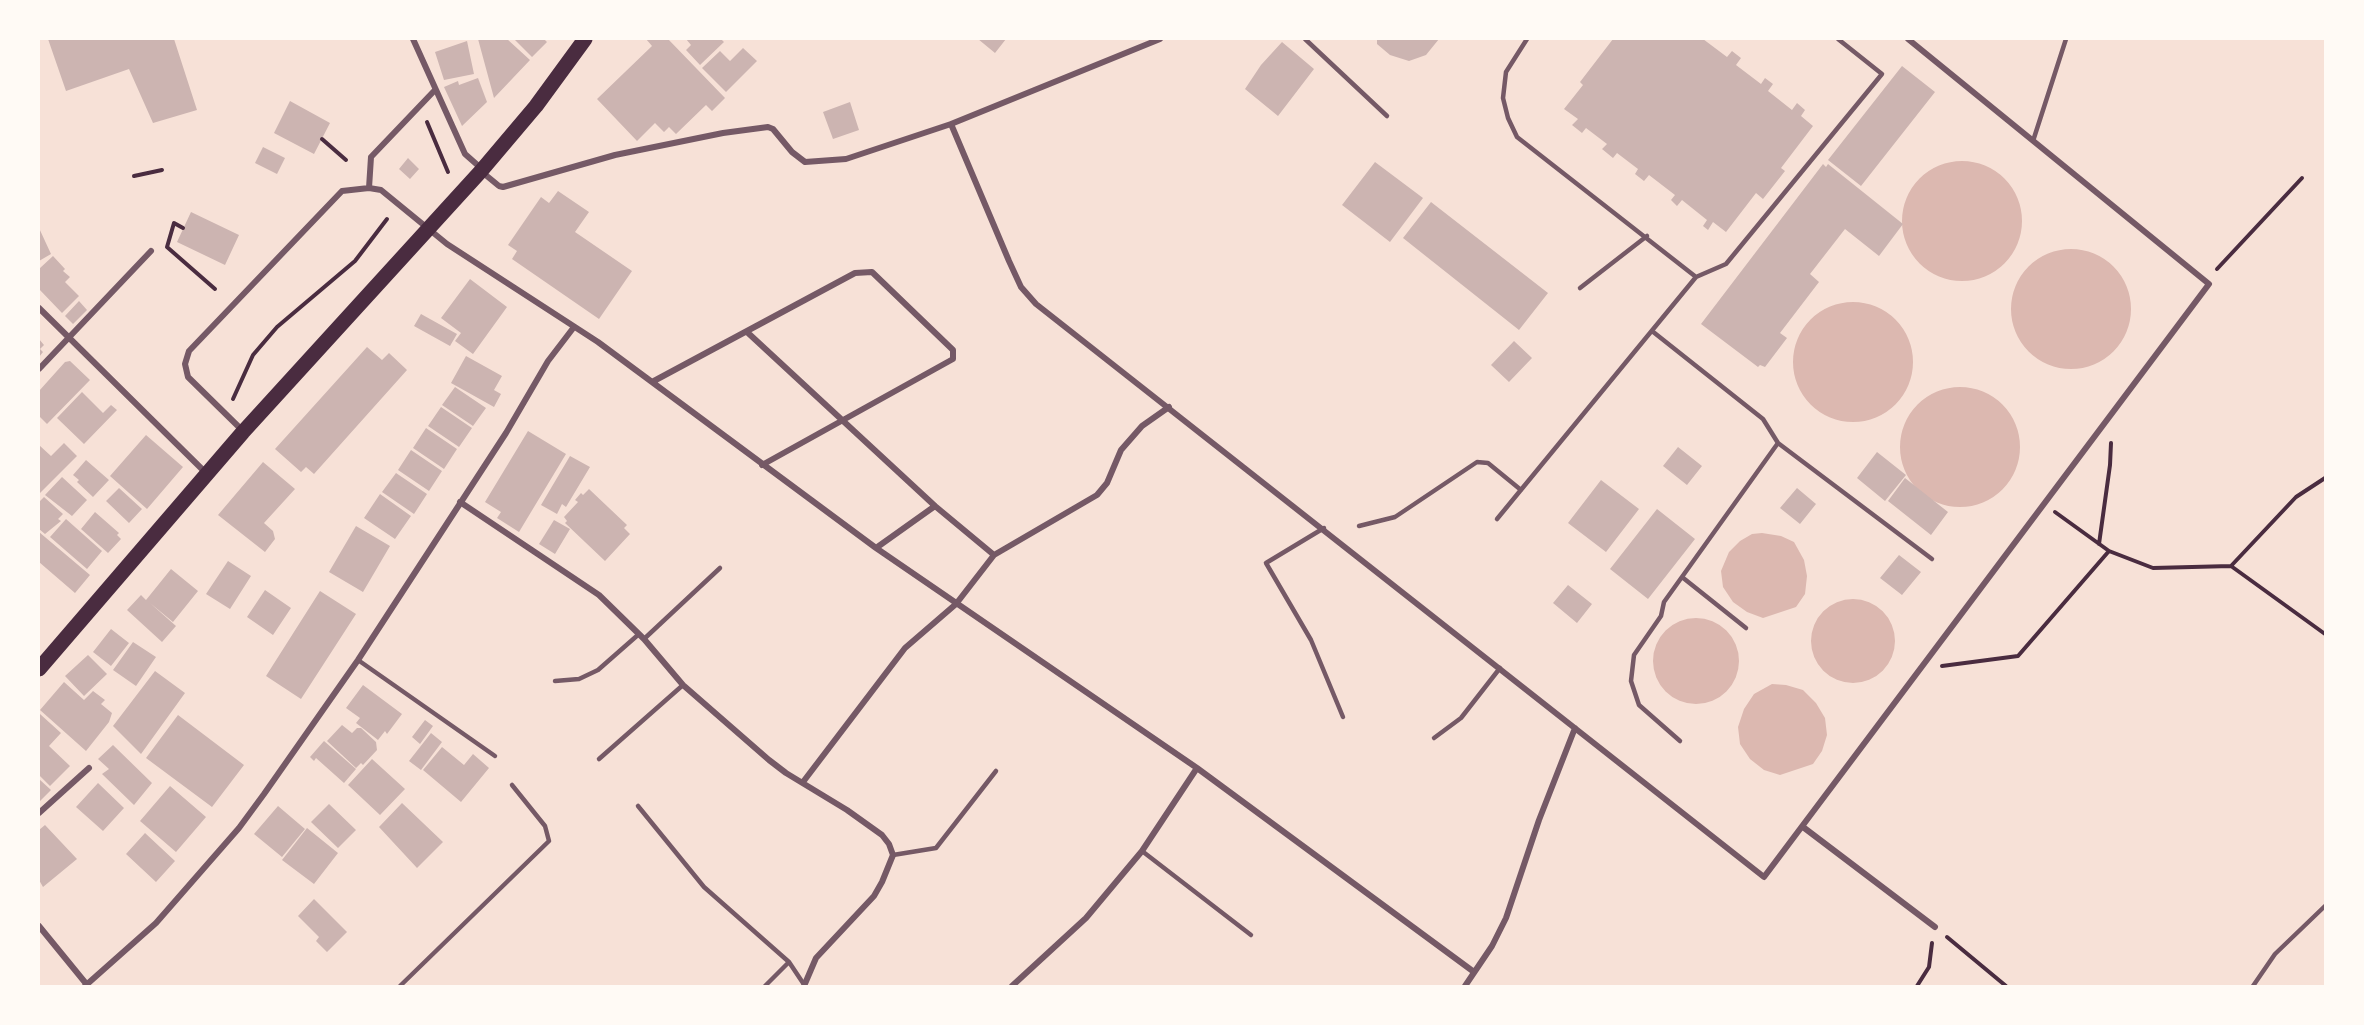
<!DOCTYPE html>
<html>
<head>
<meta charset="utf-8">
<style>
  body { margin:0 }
  #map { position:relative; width:2364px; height:1025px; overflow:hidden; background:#f7e1d7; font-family:"Asap Condensed",sans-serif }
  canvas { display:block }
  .frame { position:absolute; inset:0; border:40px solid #fffaf5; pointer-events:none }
</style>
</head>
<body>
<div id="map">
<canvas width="2364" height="1025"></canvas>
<div class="frame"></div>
</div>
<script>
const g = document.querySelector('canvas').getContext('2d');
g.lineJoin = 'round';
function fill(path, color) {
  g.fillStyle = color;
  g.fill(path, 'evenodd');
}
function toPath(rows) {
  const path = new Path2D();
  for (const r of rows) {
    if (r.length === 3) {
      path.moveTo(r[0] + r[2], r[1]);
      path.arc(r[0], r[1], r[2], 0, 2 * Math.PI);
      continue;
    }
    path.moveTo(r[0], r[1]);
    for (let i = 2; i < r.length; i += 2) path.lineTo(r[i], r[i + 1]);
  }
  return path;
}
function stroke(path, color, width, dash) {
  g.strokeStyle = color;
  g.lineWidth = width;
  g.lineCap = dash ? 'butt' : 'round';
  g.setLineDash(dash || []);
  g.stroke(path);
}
fill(toPath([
  [1962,221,60],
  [2071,309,60],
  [1853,362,60],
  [1960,447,60],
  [1762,533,1781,536,1794,542,1804,560,1807,576,1805,594,1796,607,1763,618,1747,612,1733,602,1723,587,1721,571,1729,552,1740,541,1752,534],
  [1853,641,42],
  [1696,661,43],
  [1772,684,1786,685,1803,690,1816,703,1825,718,1827,735,1822,751,1813,764,1780,775,1764,770,1750,759,1740,744,1738,727,1744,709,1754,694]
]), '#dcb8b0');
fill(toPath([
  [48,39,174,39,197,110,153,123,129,69,66,91],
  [478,39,507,39,530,60,494,98],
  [514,39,544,39,547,42,532,57],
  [646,39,668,39,725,98,712,111,706,105,676,134,669,127,664,132,655,123,637,141,597,99,652,46],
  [686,39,721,39,724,42,700,65,686,50,691,45],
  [978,39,1006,39,995,53],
  [1377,39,1439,39,1426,55,1409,61,1390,55,1377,44],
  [1613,39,1703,39,1727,57,1732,51,1741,58,1736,65,1761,84,1765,78,1773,84,1768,91,1792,110,1797,103,1805,110,1801,116,1813,126,1781,168,1785,171,1763,199,1756,193,1726,232,1713,222,1708,230,1703,226,1707,220,1682,200,1677,206,1671,200,1675,195,1649,175,1644,181,1635,174,1638,169,1617,153,1613,158,1602,149,1607,144,1586,128,1582,133,1572,125,1578,119,1564,109,1583,85,1580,82],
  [467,41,474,74,444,80,435,52],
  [1282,42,1314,69,1278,116,1245,89,1261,65],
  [743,48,757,61,726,92,702,68,720,51,730,61],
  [1902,66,1935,92,1861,186,1828,160],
  [478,78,487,102,462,126,444,87,458,81,459,85],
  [290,101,330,123,314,154,274,133],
  [850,102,859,130,833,139,823,112],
  [263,147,285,158,277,174,255,163],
  [408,158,419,169,410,179,399,169],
  [1375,162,1423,198,1390,242,1342,205],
  [1823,164,1826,167,1828,164,1903,224,1879,256,1845,229,1810,274,1819,282,1780,333,1787,338,1765,367,1760,365,1758,367,1701,324],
  [558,191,589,212,575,232,632,271,599,319,512,259,517,251,508,245,541,197,549,203],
  [1431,202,1548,293,1519,330,1403,238],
  [191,212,239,235,225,265,177,242],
  [39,228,51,254,39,261],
  [53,256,65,269,63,271,70,277,65,282,79,296,62,313,39,289,39,269],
  [470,279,507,307,473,354,455,341,461,333,441,318],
  [79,301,87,310,73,324,65,316],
  [421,314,457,334,450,346,414,326],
  [39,339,44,345,40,349,43,352,39,357],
  [1514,341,1532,358,1509,382,1491,365],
  [367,347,382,360,389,353,407,370,314,474,306,467,301,472,275,449],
  [466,356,502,376,494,390,501,394,494,407,451,383],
  [70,361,90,380,47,424,39,416,39,391,65,362],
  [455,387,486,408,473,426,442,405],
  [82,392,103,413,111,405,117,410,84,444,57,418],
  [441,407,472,428,459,447,428,426],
  [426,428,457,449,444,469,413,448],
  [528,431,566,454,519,532,497,518,501,512,485,502],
  [146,435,183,467,147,509,110,476],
  [64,443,77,456,39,494,39,445,51,456],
  [1678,447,1702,466,1687,485,1663,466],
  [411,450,442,471,429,491,398,470],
  [1877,452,1906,475,1885,501,1857,478],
  [570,456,590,467,566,507,562,504,557,514,541,505],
  [86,460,109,480,93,497,77,482,79,480,73,475],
  [263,462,295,489,264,523,273,531,275,539,265,552,218,515],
  [396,473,427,494,414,514,382,492],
  [62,477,87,500,72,516,45,495],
  [1905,478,1948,512,1931,535,1888,501],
  [1601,480,1639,509,1606,552,1568,523],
  [119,488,142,509,129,523,106,501],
  [1797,488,1816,504,1800,524,1780,508],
  [589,489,627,525,624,528,630,534,605,561,565,523,567,521,564,517,578,502,575,500,581,493,583,495],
  [380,494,411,516,395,539,364,518],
  [44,497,63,514,58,519,61,521,45,534,39,529,39,502],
  [1657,509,1695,539,1648,599,1610,569],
  [95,512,119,533,117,535,121,539,108,553,81,529],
  [66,519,102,551,87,569,50,537],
  [554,520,570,529,555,554,539,544],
  [356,526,390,546,363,592,329,572],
  [39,532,90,575,75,593,39,562],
  [1899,555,1921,572,1902,595,1880,578],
  [228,561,251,576,230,609,206,594],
  [171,569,198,591,173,622,150,603,176,626,162,642,127,610,141,595,146,600],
  [1568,585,1592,604,1577,623,1553,603],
  [265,590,291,608,273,635,247,617],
  [320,591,356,614,301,699,266,676],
  [111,629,129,643,111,666,93,652],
  [133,642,156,657,136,686,113,670],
  [88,655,107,674,84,696,65,676],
  [155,671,185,693,141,754,113,726],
  [64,682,84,700,93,691,105,700,101,704,112,713,109,722,86,751,40,710],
  [363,685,402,714,387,734,385,731,378,740,356,723,360,718,346,708],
  [40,714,61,733,49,746,70,766,50,786,39,775],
  [178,715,244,765,212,807,146,758],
  [425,720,433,726,420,744,412,737],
  [342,725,352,733,357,728,361,728,376,742,377,750,363,765,361,763,356,768,327,741],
  [431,733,442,742,421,770,409,761],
  [324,741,356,769,344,783,316,758,314,761,310,757],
  [113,745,152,783,134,805,102,774,109,769,98,759],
  [442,747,464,765,473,754,489,768,461,802,423,770],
  [372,759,405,789,380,815,348,785],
  [39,779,51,790,39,802],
  [98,783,124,808,103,831,76,807],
  [170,786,206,817,176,852,140,821],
  [402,803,443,842,417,868,379,827],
  [329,804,356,830,338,848,311,822],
  [278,806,305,829,282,857,254,834],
  [45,825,77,859,43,887,39,880,39,830],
  [307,828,338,853,314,884,282,860],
  [145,833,175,861,156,882,126,854],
  [314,899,347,932,327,952,316,941,319,937,298,916]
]), '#ccb4b1');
stroke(toPath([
  [427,122,448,172],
  [322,139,346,160],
  [134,176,162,170],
  [183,228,174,223,167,247,215,289],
  [2217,269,2302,178],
  [233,399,253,355,277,327,355,261,387,219],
  [2055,512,2109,551,2153,568,2231,566,2296,497,2325,478],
  [2099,544,2110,465,2111,443],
  [2231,566,2325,634],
  [1942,666,2018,656,2109,551],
  [1947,937,2006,986],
  [1917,986,1929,967,1932,943]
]), '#4a2c40', 4);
stroke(toPath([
  [1305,39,1387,116],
  [1527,39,1506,72,1503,98,1508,118,1517,137,1696,277],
  [2033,141,2066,39],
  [1580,288,1647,236],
  [1652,331,1763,419,1778,443,1932,559],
  [1497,519,1696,277,1726,264,1882,74,1838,39],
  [1359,526,1395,517,1477,462,1488,463,1521,490],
  [1324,528,1266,563,1311,640,1343,717],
  [1682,577,1746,628],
  [644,639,720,568],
  [358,660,495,756],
  [555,681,579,679,598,670,639,634],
  [1434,738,1461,718,1500,668],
  [1680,741,1639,705,1631,681,1634,655,1661,616,1664,602,1778,443],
  [599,759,683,685],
  [638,806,704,887,789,962,803,983],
  [1142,851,1251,935],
  [893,855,936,848,996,771],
  [400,986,549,841,545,826,512,785],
  [765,986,789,962],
  [2253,986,2275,954,2325,906]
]), '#755966', 4.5);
stroke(toPath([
  [413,39,465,154,482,169],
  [951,124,1009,261,1021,287,1036,304,1764,877,2209,284,1908,39],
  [482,172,499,186,503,187,615,155,723,133,768,127,773,129,792,152,805,162,846,159,951,124,1160,39],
  [369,188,371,157,435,90],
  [39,308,207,474],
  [747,332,935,506,994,555],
  [39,369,151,251],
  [652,382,855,273,872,272,953,350,953,359,762,465],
  [243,431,188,377,185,364,189,351,342,191,369,188,381,190,447,244,598,342,876,548,1197,768,1474,972],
  [460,502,599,595,644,639,683,685,769,760,786,773,847,810,882,835,889,844,893,855,882,882,874,896,816,958,804,986],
  [876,548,935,506],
  [803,782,905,648,956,604,994,555,1097,495,1107,483,1121,450,1142,426,1169,407],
  [39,813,89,768],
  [1803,827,1935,927],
  [39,926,88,986],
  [85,986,156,923,239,828,264,794,358,660,506,433,548,361,574,327],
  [1012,986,1086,918,1142,851,1197,768],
  [1465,986,1492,946,1506,918,1539,820,1575,728]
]), '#755966', 6);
stroke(toPath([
  [39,669,243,432,481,171,536,106,585,39]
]), '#4a2c40', 15);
</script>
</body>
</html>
